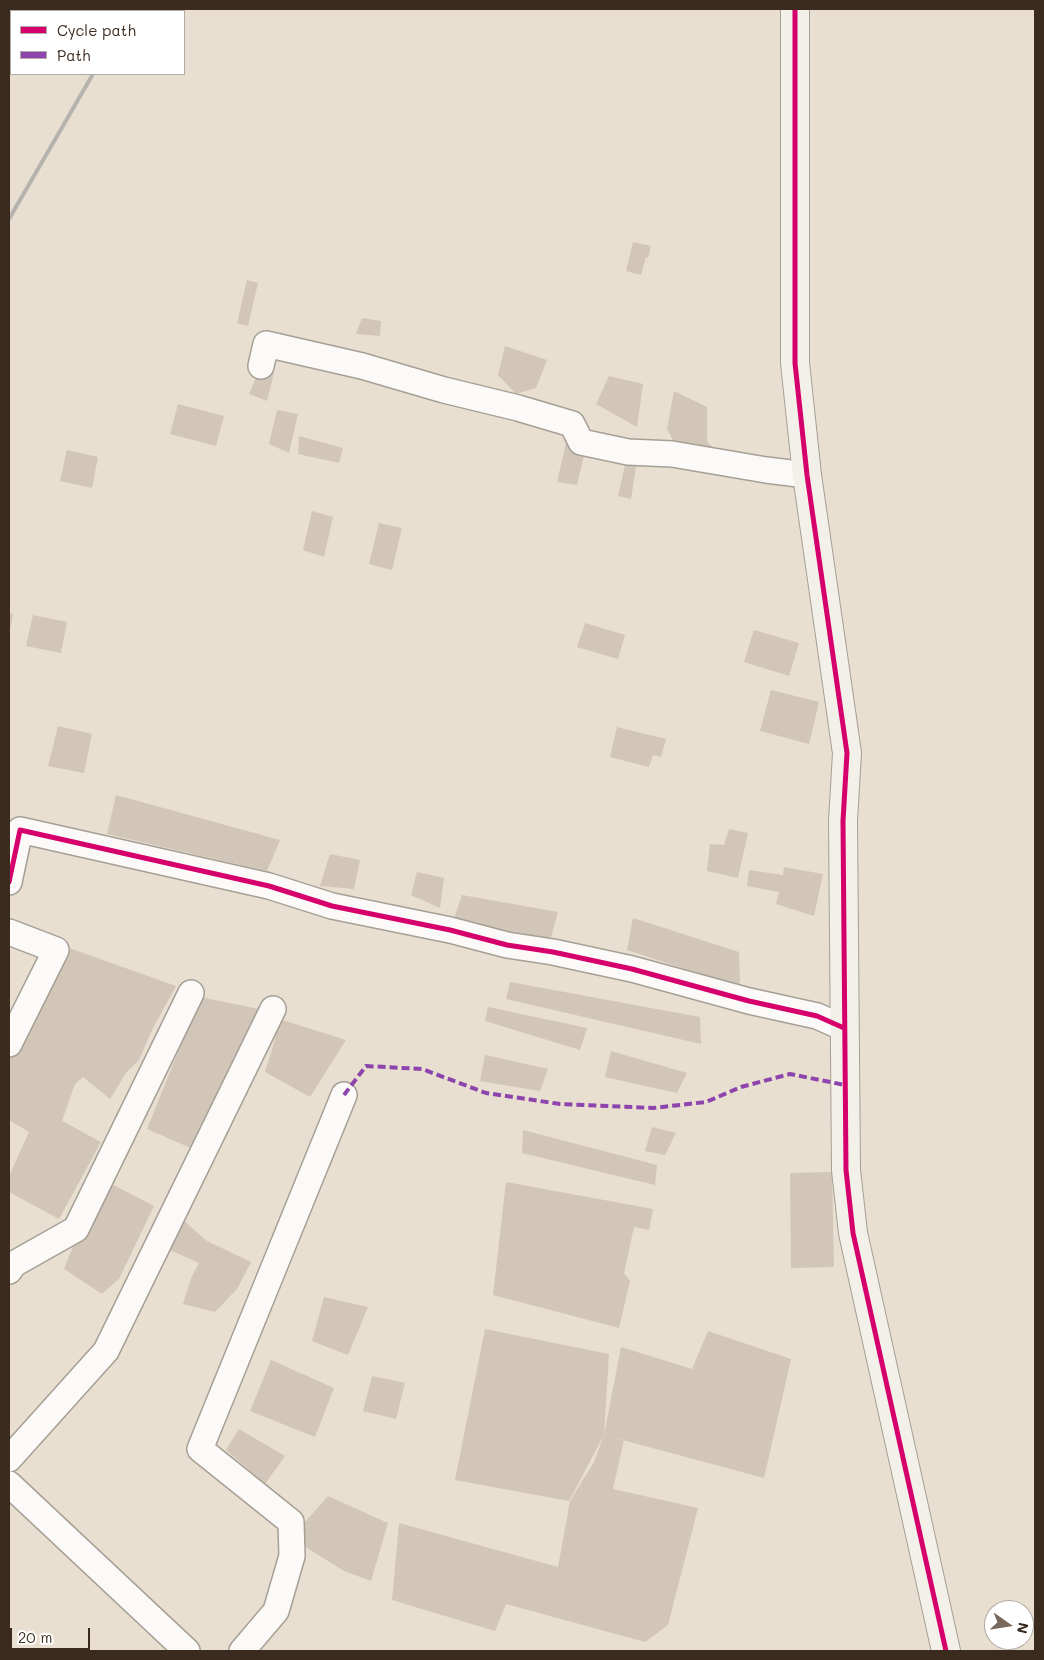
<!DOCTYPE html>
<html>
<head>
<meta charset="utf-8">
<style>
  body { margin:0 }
  #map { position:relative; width:1044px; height:1660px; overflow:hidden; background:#e8dfd0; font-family:Mali,sans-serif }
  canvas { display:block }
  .frame { position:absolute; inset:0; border:10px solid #3b2a1e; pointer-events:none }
  .legend { position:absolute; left:10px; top:10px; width:175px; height:65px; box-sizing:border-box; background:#fff; border:1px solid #b1aaa5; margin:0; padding:6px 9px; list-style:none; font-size:15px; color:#3b2a1e }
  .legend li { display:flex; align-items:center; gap:10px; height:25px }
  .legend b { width:25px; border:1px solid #b1aaa5 }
  .north { position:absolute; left:984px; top:1600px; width:50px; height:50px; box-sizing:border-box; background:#fff; border:1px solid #b1aaa5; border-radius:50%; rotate:103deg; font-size:14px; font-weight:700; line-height:20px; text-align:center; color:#3b2a1e }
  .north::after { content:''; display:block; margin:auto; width:18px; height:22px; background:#78695c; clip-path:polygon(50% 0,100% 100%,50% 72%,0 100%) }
  .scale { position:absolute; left:10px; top:1628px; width:80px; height:22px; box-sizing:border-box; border:2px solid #3b2a1e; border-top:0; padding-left:6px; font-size:15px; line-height:18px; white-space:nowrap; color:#3b2a1e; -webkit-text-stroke:4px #fff; paint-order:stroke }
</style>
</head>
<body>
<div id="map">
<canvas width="1044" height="1660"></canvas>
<div class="frame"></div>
<ul class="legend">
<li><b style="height:6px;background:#d6006c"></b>Cycle path</li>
<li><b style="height:6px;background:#8e44ad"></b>Path</li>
</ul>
<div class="north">N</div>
<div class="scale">20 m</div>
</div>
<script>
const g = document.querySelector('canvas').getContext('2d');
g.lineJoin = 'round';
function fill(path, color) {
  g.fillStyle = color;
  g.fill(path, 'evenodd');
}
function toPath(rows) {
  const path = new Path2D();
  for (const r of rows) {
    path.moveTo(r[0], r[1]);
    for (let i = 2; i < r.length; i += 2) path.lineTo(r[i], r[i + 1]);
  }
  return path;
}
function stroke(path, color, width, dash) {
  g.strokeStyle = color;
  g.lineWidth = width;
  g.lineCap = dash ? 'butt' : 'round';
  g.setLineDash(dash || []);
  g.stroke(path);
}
fill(toPath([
  [633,242,651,246,648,258,646,257,641,275,626,271],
  [247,280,258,283,248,326,237,323],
  [362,318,381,321,380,336,356,334],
  [505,346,547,360,536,388,516,394,498,375],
  [261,366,274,373,267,401,249,394],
  [609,376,643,384,637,427,596,404],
  [674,391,707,407,707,441,720,456,676,446,667,429],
  [178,404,224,416,216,446,170,434],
  [277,410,298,414,289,453,269,444],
  [299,436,343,448,339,463,298,454],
  [566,443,587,443,577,485,557,482],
  [67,450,98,457,92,488,60,481],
  [628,452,637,461,631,499,618,496],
  [312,511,333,517,324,557,303,550],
  [379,523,402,528,392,570,369,564],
  [9,613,13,614,10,630,9,630],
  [33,615,67,622,61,653,26,646],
  [585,623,625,635,618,659,577,647],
  [754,630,799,643,789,676,744,662],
  [771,690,819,702,809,744,760,731],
  [58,726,92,734,84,773,48,766],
  [617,727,666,739,661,757,653,755,649,767,610,757],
  [116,795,280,840,267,871,107,834],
  [729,829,748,833,738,878,707,871,710,844,724,845],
  [330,854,360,860,354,889,320,886],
  [784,867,823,874,814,916,776,904,779,892,747,886,749,870,783,875],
  [417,872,444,878,440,908,411,895],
  [462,895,558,912,551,937,530,938,450,930],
  [633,918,739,952,740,987,627,950],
  [69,948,176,986,152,1030,139,1060,126,1073,110,1099,83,1077,75,1084,62,1121,101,1142,59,1219,9,1192,9,1176,29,1132,9,1120,9,1052],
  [510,982,700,1017,701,1044,506,999],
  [200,997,259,1009,193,1149,147,1129],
  [488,1007,587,1028,580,1050,485,1021],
  [279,1019,346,1040,310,1097,265,1072,274,1043],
  [611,1051,687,1073,677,1093,605,1077],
  [485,1055,548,1069,540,1091,480,1081],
  [652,1127,676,1133,665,1155,645,1151],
  [523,1130,657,1165,655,1185,522,1153],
  [832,1172,834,1267,791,1268,790,1173],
  [100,1178,154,1206,119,1279,102,1294,64,1269],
  [506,1182,653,1209,649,1230,634,1227,624,1273,630,1281,619,1328,493,1295],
  [182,1219,207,1241,251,1262,237,1289,215,1312,183,1304,191,1278,199,1263,168,1249],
  [324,1297,368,1307,348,1355,312,1341],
  [485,1329,609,1354,604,1435,569,1501,455,1480],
  [708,1331,791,1359,764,1478,604,1435,621,1347,692,1369],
  [271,1360,334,1388,315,1437,250,1411],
  [372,1376,405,1383,396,1419,363,1411],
  [239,1429,285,1456,265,1484,226,1450],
  [604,1435,624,1440,613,1489,698,1508,668,1625,645,1642,506,1604,495,1631,392,1600,399,1523,558,1567,570,1501,594,1462],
  [328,1496,388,1523,371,1581,344,1571,291,1538]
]), '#d1c6b7');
const street = toPath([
  [261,366,266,344,362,366,444,390,518,408,572,424,581,442,628,452,672,454,766,470,807,475],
  [9,882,20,830,269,886,332,906,450,930,507,945,553,952,632,969,749,1001,817,1016,844,1028],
  [9,932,56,950,9,1044],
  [9,1271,14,1264,76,1229,191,993],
  [9,1459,106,1351,273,1009],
  [9,1484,187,1651],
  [242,1651,276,1611,292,1556,291,1522,200,1449,344,1095]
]);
const secondary = toPath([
  [795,9,795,363,807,475,847,753,843,821,846,1170,853,1233,946,1651]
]);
stroke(street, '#a69f95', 28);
stroke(secondary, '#a69f95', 30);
stroke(street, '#fcfaf8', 25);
stroke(secondary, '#f2f0e9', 28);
stroke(toPath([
  [129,11,130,9],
  [9,219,93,74]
]), '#b6b3af', 4);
stroke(toPath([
  [344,1095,366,1066,422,1069,486,1093,560,1104,653,1108,706,1102,741,1087,790,1074,845,1085]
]), '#8e44ad', 4, [8, 4]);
stroke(toPath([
  [795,9,795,363,807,475,847,753,843,821,846,1170,853,1233,946,1651],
  [9,882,20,830,269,886,332,906,450,930,507,945,553,952,632,969,749,1001,817,1016,844,1028]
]), '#d6006c', 5);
</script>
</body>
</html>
